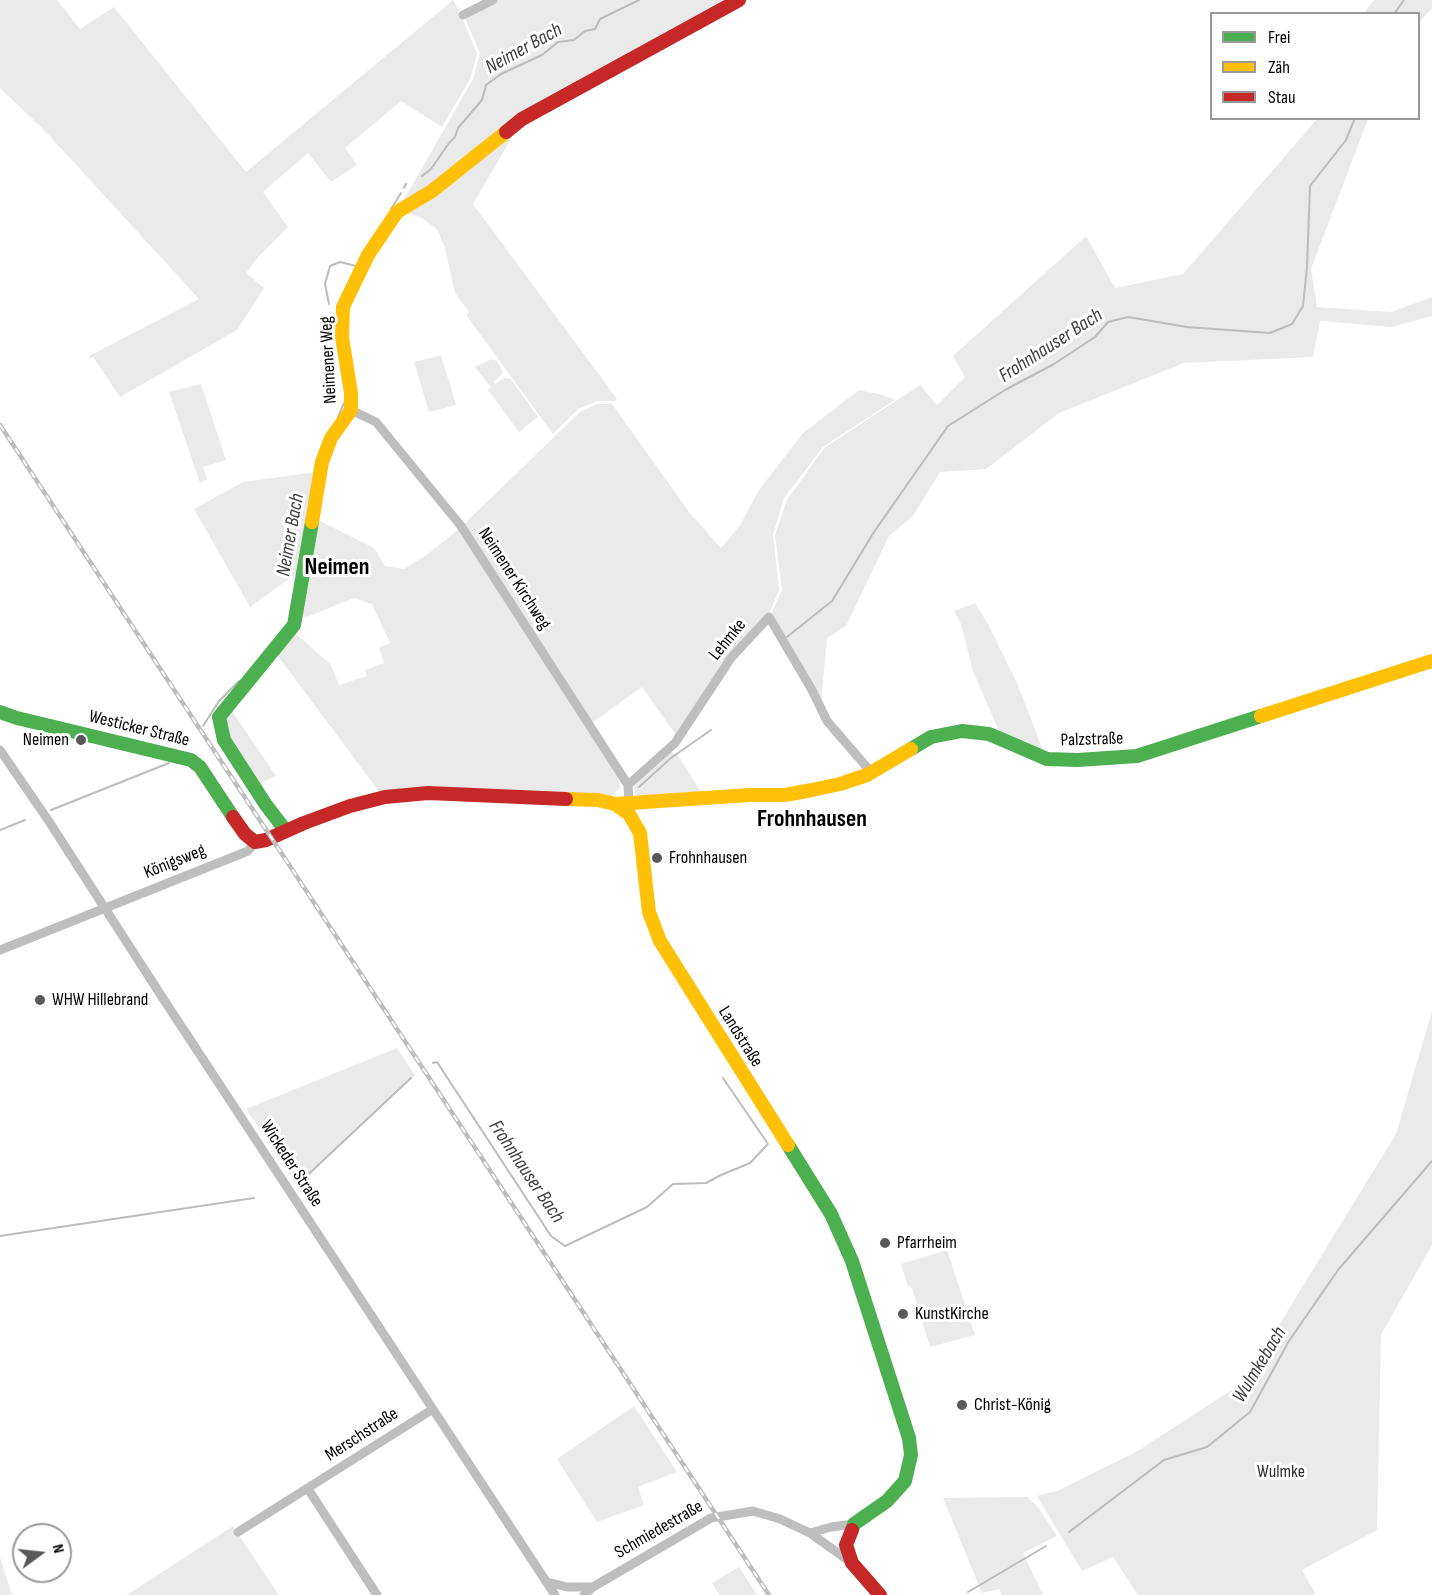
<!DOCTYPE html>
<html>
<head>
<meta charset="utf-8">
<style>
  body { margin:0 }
  #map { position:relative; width:1432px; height:1595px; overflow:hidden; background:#fff; font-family:"Sofia Sans Condensed",sans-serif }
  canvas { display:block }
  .legend { position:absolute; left:1210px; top:12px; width:210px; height:108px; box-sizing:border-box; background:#fff; border:2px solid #999; margin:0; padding:8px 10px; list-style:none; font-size:18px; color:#000 }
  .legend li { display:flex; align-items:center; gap:12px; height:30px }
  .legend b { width:30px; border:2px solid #999 }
  .north { position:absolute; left:12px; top:1523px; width:60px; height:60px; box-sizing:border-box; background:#fff; border:2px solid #999; border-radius:50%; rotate:75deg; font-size:16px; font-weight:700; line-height:24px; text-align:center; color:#000 }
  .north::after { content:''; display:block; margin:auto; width:21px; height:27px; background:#595959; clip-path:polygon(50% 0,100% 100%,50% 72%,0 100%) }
</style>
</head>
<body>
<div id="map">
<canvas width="1432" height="1595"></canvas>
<ul class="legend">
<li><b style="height:8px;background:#4caf50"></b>Frei</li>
<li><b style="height:8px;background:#ffc107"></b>Zäh</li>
<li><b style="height:8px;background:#c62828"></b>Stau</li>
</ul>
<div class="north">N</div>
</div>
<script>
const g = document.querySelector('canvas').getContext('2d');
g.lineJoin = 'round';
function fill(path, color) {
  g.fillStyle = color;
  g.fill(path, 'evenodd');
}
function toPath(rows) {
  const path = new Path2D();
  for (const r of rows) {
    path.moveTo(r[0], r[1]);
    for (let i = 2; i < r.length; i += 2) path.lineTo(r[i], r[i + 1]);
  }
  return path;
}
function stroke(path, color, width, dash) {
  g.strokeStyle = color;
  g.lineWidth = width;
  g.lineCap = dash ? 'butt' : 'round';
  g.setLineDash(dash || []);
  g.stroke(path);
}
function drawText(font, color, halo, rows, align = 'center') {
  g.font = font + ' "Sofia Sans Condensed",sans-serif';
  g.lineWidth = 6;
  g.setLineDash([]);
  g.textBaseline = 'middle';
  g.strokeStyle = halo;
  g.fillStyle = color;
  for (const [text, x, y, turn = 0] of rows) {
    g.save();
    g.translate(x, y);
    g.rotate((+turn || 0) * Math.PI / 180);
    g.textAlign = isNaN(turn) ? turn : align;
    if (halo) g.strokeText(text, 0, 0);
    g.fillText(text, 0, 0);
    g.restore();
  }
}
fill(toPath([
  [0,0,57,0,80,29,114,7,246,172,453,0,462,17,477,54,470,79,442,127,401,101,345,148,357,165,331,182,308,153,263,192,288,227,259,256,246,273,264,288,237,330,120,397,93,357,90,358,89,356,199,299,45,131,0,88],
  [496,0,737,0,521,118,398,210,473,79,480,53,464,16],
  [1374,0,1432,0,1432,9,1419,22,1418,14,1364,13],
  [1317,119,1368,119,1311,269,1317,307,1391,312,1432,297,1432,316,1392,327,1320,321,1313,357,1184,363,1059,413,986,469,940,472,913,516,889,536,846,626,827,638,821,702,770,617,782,590,775,535,787,500,824,448,920,385,937,405,965,377,953,356,1086,236,1115,288,1183,274],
  [522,120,473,204,617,399,615,401,597,401,578,409,553,434,466,315,469,312,455,293,445,248,437,229,420,217,402,211],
  [441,355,456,405,429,412,414,362],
  [491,359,497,361,502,370,502,374,494,382,495,384,504,378,511,379,538,417,519,432,488,390,491,387,475,367],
  [201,384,226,460,203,467,207,479,200,483,169,392],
  [859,390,883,395,895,400,823,447,784,498,773,535,779,590,768,616,676,735,642,687,589,725,462,526,580,412,597,404,612,404,689,512,721,548,740,525,759,490,803,433],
  [316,472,300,571,250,607,194,509,243,482],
  [314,518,374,548,385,566,404,569,425,556,459,529,618,778,620,787,611,797,380,793,275,652,293,631,331,665,339,685,367,676,365,670,384,663,379,648,390,643,372,604,354,598,307,617,297,615],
  [975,603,988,624,1018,685,1045,756,1001,736,973,671,961,624,954,611],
  [230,708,276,776,257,785,223,732,223,717],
  [668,750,678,755,704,797,643,799,636,796,634,787,638,780],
  [1432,1011,1432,1245,1381,1335,1377,1530,1302,1570,1316,1595,1138,1595,1113,1557,1082,1571,1037,1496,1057,1491,1136,1452,1244,1382,1396,1134],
  [397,1048,415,1075,297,1186,246,1109],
  [947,1250,975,1335,930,1347,912,1288,908,1287,901,1264],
  [634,1406,677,1472,638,1487,644,1505,597,1522,557,1459],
  [1027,1497,1038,1507,1057,1536,1023,1553,1043,1595,1002,1595,999,1589,982,1593,943,1498],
  [233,1526,279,1595,127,1595],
  [0,1557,12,1595,0,1595],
  [739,1567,757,1595,719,1595,712,1583]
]), '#eaeaea');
stroke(toPath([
  [1394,14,1404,0],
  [422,176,431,169,449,143,455,137,458,128,482,100,486,85,501,74,542,55,558,42,574,40,585,31,595,29,600,19,639,0],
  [404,188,406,184],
  [391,209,401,193],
  [329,304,325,284,330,266,340,262,356,266],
  [338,417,344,403],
  [787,637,832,601,874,532,948,426,1005,390,1054,364,1095,337,1108,322,1128,317,1187,327,1270,333,1292,324,1303,306,1307,267,1310,186,1346,140,1355,118],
  [203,726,219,701,239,681],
  [639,787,671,758,711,730],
  [51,810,169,763],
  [0,830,25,820],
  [433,1063,437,1062,551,1236,565,1246,647,1207,673,1184,706,1183,721,1175,750,1163,768,1144,723,1078],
  [297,1185,411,1078],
  [0,1236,254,1198],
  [1069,1532,1164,1460,1207,1447,1250,1412,1289,1341,1338,1270,1432,1161],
  [968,1592,1046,1546]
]), '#bcbcbc', 2);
stroke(toPath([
  [463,15,493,0],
  [351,410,376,422,461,526,628,785,629,803],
  [0,750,48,820,164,1000,555,1595],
  [628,785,675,743,731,658,769,617,812,690,827,721,871,772],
  [0,950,248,851,255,842],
  [308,1489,377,1595],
  [238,1532,433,1409],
  [810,1533,831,1527,854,1524],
  [547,1582,567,1587,593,1587],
  [584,1595,593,1587,711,1518,753,1511,780,1519,810,1533,852,1563]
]), '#bebebe', 9);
stroke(toPath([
  [0,712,17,718,191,760,200,767,233,817],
  [911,749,931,737,962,731,989,734,1047,759,1078,760,1137,756,1261,716],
  [286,831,266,805,224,740,219,717,294,625,312,522],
  [788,1145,831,1214,852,1261,909,1438,911,1455,905,1481,887,1501,854,1524,852,1530]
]), '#4caf50', 14);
stroke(toPath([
  [312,522,322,462,331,438,351,410,351,393,342,337,343,307,368,255,397,212,432,191,506,132],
  [1261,716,1432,661],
  [566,799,598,800,615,804,629,814,640,833,649,912,660,941,788,1145],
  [615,804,750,795,785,795,812,790,840,784,867,775,911,749]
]), '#ffc107', 14);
stroke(toPath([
  [506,132,522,119,739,0],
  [233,817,245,834,255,842,266,840,304,823,350,806,385,797,428,793,566,799],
  [852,1530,846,1545,852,1563,880,1595]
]), '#c62828', 14);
const rail = toPath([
  [0,425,769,1595]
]);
stroke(rail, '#bdbdbd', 4.5);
stroke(rail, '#fff', 2, [7]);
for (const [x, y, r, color] of [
  [81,740,6,"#595959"],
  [657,858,6,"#595959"],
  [40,1000,6,"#595959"],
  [885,1243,6,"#595959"],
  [903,1314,6,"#595959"],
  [962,1405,6,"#595959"]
]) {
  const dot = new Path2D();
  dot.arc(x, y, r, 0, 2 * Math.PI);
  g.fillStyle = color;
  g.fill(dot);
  stroke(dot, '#fff', 2);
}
drawText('18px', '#000', '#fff', [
  ["Neimener Weg",329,360,-93],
  ["Neimener Kirchweg",514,579,57],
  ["Lehmke",728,640,-51],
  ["Westicker Straße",139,729,14],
  ["Palzstraße",1092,740,-2],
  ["Königsweg",175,862,-22],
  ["Landstraße",740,1037,58],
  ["Wickeder Straße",291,1164,57],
  ["Merschstraße",362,1435,-33],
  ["Schmiedestraße",659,1530,-30]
]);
drawText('18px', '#000', '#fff', [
  ["Neimen",69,740,"right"],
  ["Frohnhausen",669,858],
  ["WHW Hillebrand",52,1000],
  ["Pfarrheim",897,1243],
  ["KunstKirche",915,1314],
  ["Christ-König",974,1405]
], 'left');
drawText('18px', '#2f2f2f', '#fff', [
  ["Wulmke",1281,1472]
]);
drawText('italic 20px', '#404040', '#fff', [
  ["Neimer Bach",524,49,-29],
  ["Frohnhauser Bach",1051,346,-33],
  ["Neimer Bach",291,535,-80],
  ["Frohnhauser Bach",526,1172,56],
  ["Wulmkebach",1260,1365,-59]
]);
drawText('bold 24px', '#000', '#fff', [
  ["Neimen",337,568],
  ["Frohnhausen",812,820]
]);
</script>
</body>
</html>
